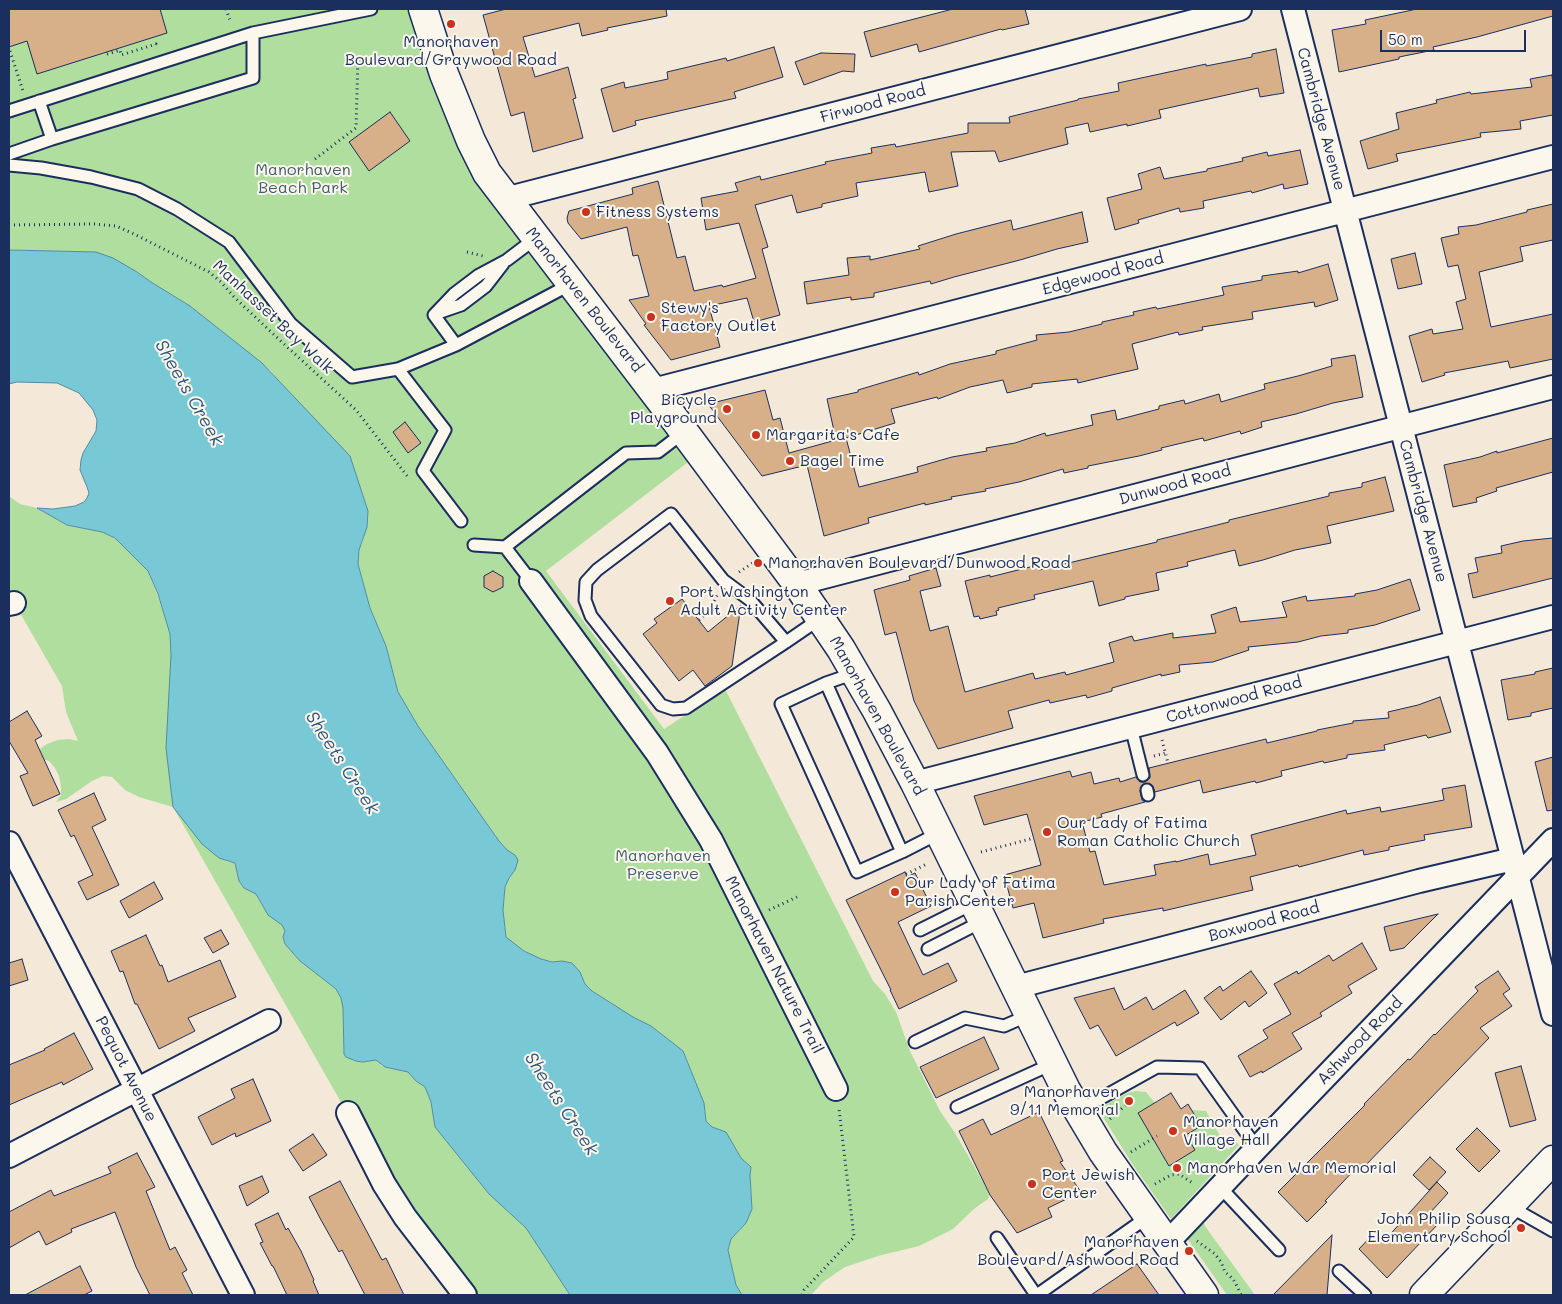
<!DOCTYPE html>
<html>
<head>
<meta charset="utf-8">
<style>
  body { margin:0 }
  #map { position:relative; width:1562px; height:1304px; overflow:hidden; background:#f4e9d8; font-family:Mali,sans-serif }
  canvas { display:block }
  .frame { position:absolute; inset:0; border:10px solid #1b2f5e; pointer-events:none }
  .scale { position:absolute; left:1380px; top:30px; width:146px; height:22px; box-sizing:border-box; border:2px solid #1b2f5e; border-top:0; padding-left:6px; font-size:15px; line-height:18px; white-space:nowrap; color:#1b2f5e; -webkit-text-stroke:4px #fbf7ec; paint-order:stroke }
</style>
</head>
<body>
<div id="map">
<canvas width="1562" height="1304"></canvas>
<div class="frame"></div>
<div class="scale">50 m</div>
</div>
<script>
const g = document.querySelector('canvas').getContext('2d');
g.lineJoin = 'round';
function fill(path, color) {
  g.fillStyle = color;
  g.fill(path, 'evenodd');
}
function toPath(rows) {
  const path = new Path2D();
  for (const r of rows) {
    path.moveTo(r[0], r[1]);
    for (let i = 2; i < r.length; i += 2) path.lineTo(r[i], r[i + 1]);
  }
  return path;
}
function stroke(path, color, width, dash) {
  g.strokeStyle = color;
  g.lineWidth = width;
  g.lineCap = dash ? 'butt' : 'round';
  g.setLineDash(dash || []);
  g.stroke(path);
}
function drawText(font, color, halo, rows, align = 'center') {
  g.font = font + ' Mali,sans-serif';
  g.lineWidth = 4;
  g.setLineDash([]);
  g.textBaseline = 'middle';
  g.strokeStyle = halo;
  g.fillStyle = color;
  for (const [text, x, y, turn = 0] of rows) {
    g.save();
    g.translate(x, y);
    g.rotate((+turn || 0) * Math.PI / 180);
    g.textAlign = isNaN(turn) ? turn : align;
    if (halo) g.strokeText(text, 0, 0);
    g.fillText(text, 0, 0);
    g.restore();
  }
}
fill(toPath([
  [9,9,423,9,471,141,700,453,546,571,664,729,725,689,873,981,885,994,896,1012,910,1051,940,1111,955,1133,987,1189,989,1196,988,1199,975,1208,953,1229,919,1246,878,1256,845,1267,823,1282,811,1295,742,1295,736,1285,728,1250,731,1239,746,1223,752,1203,750,1175,751,1167,741,1158,726,1132,712,1127,706,1121,704,1103,683,1051,651,1026,633,1017,592,991,585,984,580,972,562,961,552,962,541,959,524,951,506,937,503,910,505,887,509,877,515,870,515,855,507,850,499,841,418,726,398,692,386,646,370,608,358,564,359,550,363,540,368,511,361,493,271,371,190,306,151,282,137,272,96,252,9,250],
  [9,496,20,504,37,508,67,525,102,532,115,538,148,571,168,623,170,634,171,655,227,861,235,863,239,881,244,888,256,894,263,907,282,925,285,931,283,937,285,944,300,961,336,989,341,997,343,1008,344,1054,346,1057,356,1061,363,1062,376,1060,382,1066,408,1072,416,1081,425,1087,431,1102,435,1127,489,1194,526,1228,570,1295,465,1295,346,1111,173,807,139,797,125,790,112,777,103,776,92,781,66,799,56,802,61,795,61,786,59,776,55,768,49,761,43,759,27,758,47,744,58,740,69,739,78,741,66,712,62,686,16,606,9,602],
  [1136,1091,1146,1092,1155,1103,1139,1113,1169,1166,1195,1150,1186,1135,1201,1126,1192,1110,1206,1111,1228,1150,1236,1142,1239,1145,1171,1219,1133,1165,1098,1109,1127,1093],
  [1199,1216,1207,1229,1255,1295,1227,1295,1184,1234]
]), '#afde9e');
const water = toPath([
  [9,250,96,252,113,258,137,272,151,282,190,306,262,363,350,456,368,511,367,527,359,550,358,564,370,608,386,646,398,692,418,726,499,841,507,850,515,855,518,860,515,870,509,878,505,887,503,910,506,937,524,951,541,959,552,962,562,961,572,963,580,972,585,984,592,991,633,1017,651,1026,683,1051,704,1103,706,1121,712,1127,726,1132,741,1158,751,1167,750,1175,752,1209,746,1223,731,1239,728,1250,736,1285,742,1295,570,1295,526,1228,489,1194,435,1127,431,1102,425,1087,416,1081,408,1072,385,1067,376,1060,363,1062,356,1061,346,1057,344,1054,343,1008,341,998,336,989,300,961,285,944,283,937,285,931,282,925,268,915,256,894,244,888,239,881,235,863,219,858,202,844,173,807,166,748,171,655,170,634,158,594,148,571,115,538,102,532,67,525,37,508,53,509,75,506,84,502,87,498,89,493,87,487,80,470,81,460,83,453,96,431,97,420,93,410,79,393,57,383,17,382,9,384,9,250]
]);
fill(water, '#79c8d5');
stroke(water, '#538ba5', 1);
const building = toPath([
  [9,9,160,9,167,33,37,74,27,41,9,47,9,9],
  [506,9,666,9,667,16,607,28,608,30,582,36,579,23,523,37,535,77,568,67,576,98,573,99,583,138,533,152,524,112,511,116,483,15,506,9],
  [953,9,1025,9,1029,24,1002,30,1001,29,919,52,917,44,871,57,864,32,953,9],
  [1417,9,1553,9,1553,16,1477,37,1433,47,1434,50,1399,57,1399,59,1339,72,1332,30,1366,24,1365,20,1417,9],
  [774,47,783,77,734,92,736,98,635,121,636,125,613,132,601,89,624,82,625,88,668,79,667,72,726,58,727,61,774,47],
  [1276,49,1284,93,1260,97,1258,88,1159,110,1161,118,1127,126,1127,124,1090,132,1088,123,1065,128,1068,144,999,162,995,151,951,152,958,186,929,192,925,172,856,183,858,196,822,204,822,207,797,213,792,195,755,205,768,247,762,249,780,315,754,322,747,298,709,306,720,347,671,360,644,325,646,324,629,300,649,296,638,255,633,256,627,227,581,239,568,223,567,218,569,211,633,194,632,188,658,181,677,258,685,256,694,291,722,285,723,287,756,278,739,223,706,230,701,198,738,191,735,183,760,176,761,180,826,164,825,162,872,153,871,148,895,144,896,147,968,133,968,123,1010,123,1009,117,1078,100,1078,99,1119,91,1118,83,1206,64,1206,66,1252,57,1252,54,1276,49],
  [821,53,855,54,854,72,843,71,804,85,795,62,821,53],
  [1552,75,1553,84,1553,115,1520,121,1521,129,1480,133,1481,137,1396,154,1398,161,1368,169,1360,141,1399,129,1396,113,1437,103,1436,100,1470,92,1471,94,1532,87,1530,79,1552,75],
  [390,112,410,141,369,171,349,142,390,112],
  [1300,150,1308,184,1284,189,1283,184,1252,193,1251,191,1203,201,1204,208,1180,212,1179,208,1138,220,1139,223,1115,230,1107,198,1142,189,1138,174,1160,167,1164,179,1207,171,1207,169,1243,161,1242,158,1267,152,1268,156,1300,150],
  [1553,204,1553,240,1520,247,1523,261,1479,272,1491,327,1553,314,1553,359,1510,368,1508,361,1444,373,1445,375,1422,382,1409,336,1432,329,1433,334,1463,329,1456,302,1466,299,1458,265,1448,267,1441,238,1459,234,1458,227,1476,225,1527,212,1527,210,1553,204],
  [1082,212,1088,242,1057,249,1020,260,954,277,931,284,930,281,874,293,874,297,851,300,851,297,807,304,804,282,849,275,847,258,870,256,870,260,920,249,918,246,956,234,1011,220,1013,230,1082,212],
  [1415,253,1422,284,1398,289,1391,259,1415,253],
  [1328,264,1338,300,1315,307,1314,302,1252,312,1253,319,1202,327,1203,330,1179,335,1178,332,1132,344,1138,369,1103,377,1078,383,1077,379,1032,384,1032,387,1007,393,1003,380,970,387,938,399,937,397,891,409,895,423,846,438,859,487,918,472,917,467,952,457,987,451,986,448,1015,443,1045,433,1046,436,1093,425,1091,415,1115,410,1117,420,1159,409,1159,406,1184,400,1185,404,1219,394,1221,402,1265,389,1264,384,1298,376,1332,366,1331,359,1355,355,1363,397,1333,403,1296,414,1261,422,1262,427,1241,434,1240,431,1204,441,1203,438,1161,448,1162,450,1139,456,1088,466,1088,468,1064,473,1063,469,1019,482,985,489,986,491,951,497,952,499,925,505,925,503,868,518,869,523,824,536,807,465,762,476,708,404,765,390,773,420,780,418,789,453,836,440,827,399,858,392,858,390,918,372,919,375,950,364,996,354,996,351,1037,340,1036,335,1069,332,1102,324,1102,322,1134,315,1133,312,1156,307,1157,309,1224,295,1222,287,1262,280,1262,276,1298,271,1298,273,1328,264],
  [405,422,421,443,408,453,393,432,405,422],
  [1553,438,1553,472,1496,488,1497,491,1476,498,1477,502,1453,507,1444,465,1480,457,1497,451,1497,453,1553,438],
  [1385,477,1394,511,1327,526,1331,543,1295,550,1263,560,1239,566,1235,550,1187,562,1188,566,1156,573,1159,590,1125,597,1125,599,1099,606,1093,581,1034,595,1035,599,998,608,999,610,996,611,997,615,980,619,979,616,974,617,965,581,990,575,990,577,1038,565,1039,570,1157,542,1157,540,1229,522,1229,520,1329,496,1329,493,1362,487,1362,483,1385,477],
  [1553,538,1553,578,1473,598,1468,574,1478,572,1475,558,1502,553,1501,546,1523,541,1553,538],
  [936,568,941,586,920,591,930,631,948,626,965,692,1033,673,1035,679,1065,672,1066,675,1114,662,1109,643,1132,636,1134,641,1173,633,1173,638,1216,633,1211,615,1236,607,1240,622,1287,617,1282,602,1306,596,1307,601,1355,596,1355,594,1377,590,1410,579,1420,610,1375,625,1348,630,1348,633,1321,636,1298,642,1248,647,1249,650,1213,662,1179,665,1180,672,1161,676,1161,674,1112,688,1112,691,1087,698,1086,695,1050,703,1049,700,1008,711,1013,728,938,749,914,701,896,632,885,635,874,590,910,580,909,576,936,568],
  [493,571,503,577,503,587,493,592,484,587,484,576,493,571],
  [682,599,708,632,741,605,732,666,705,686,693,670,679,681,643,634,657,623,654,619,682,599],
  [1553,668,1553,708,1531,713,1531,716,1508,720,1501,680,1535,674,1535,672,1553,668],
  [1440,697,1451,732,1428,738,1426,735,1384,745,1385,750,1347,755,1347,758,1324,763,1323,761,1281,771,1282,776,1256,783,1255,781,1203,793,1200,780,1155,792,1152,785,1145,783,1142,785,1140,791,1142,800,1145,802,1101,814,1102,817,1082,822,1090,852,1095,851,1104,885,1156,875,1154,865,1176,861,1176,862,1208,854,1210,865,1256,855,1251,835,1346,810,1347,814,1380,807,1381,812,1444,800,1442,789,1465,785,1472,827,1424,835,1425,840,1389,847,1389,850,1364,855,1363,850,1299,867,1298,865,1250,877,1253,890,1163,911,1163,908,1103,919,1104,923,1043,938,1034,903,1013,908,1004,875,1041,865,1027,814,984,825,974,796,1070,771,1072,777,1091,772,1094,784,1119,778,1120,782,1136,777,1140,782,1144,782,1150,778,1149,768,1266,739,1267,743,1317,731,1317,730,1353,723,1353,721,1389,718,1388,712,1418,705,1440,697],
  [27,711,42,736,35,740,60,794,33,806,20,776,28,773,9,741,9,722,27,711],
  [1553,757,1553,810,1547,811,1535,762,1553,757],
  [94,793,106,820,92,827,119,885,87,900,78,882,93,875,74,835,71,837,58,810,94,793],
  [905,872,907,877,915,873,931,906,898,922,923,975,948,963,957,981,899,1009,890,990,891,990,846,900,905,872],
  [154,882,163,899,129,918,120,901,154,882],
  [1438,914,1404,948,1390,951,1384,927,1438,914],
  [221,930,229,944,213,953,204,938,221,930],
  [146,935,160,966,162,965,168,982,220,960,236,997,188,1018,195,1031,159,1049,137,1004,135,1004,123,971,120,972,111,951,146,935],
  [1362,943,1377,969,1348,986,1352,993,1320,1013,1322,1016,1292,1033,1302,1049,1262,1073,1262,1071,1250,1077,1238,1056,1268,1038,1263,1030,1291,1014,1274,984,1297,971,1298,974,1329,955,1333,961,1362,943],
  [22,959,28,980,9,986,9,963,22,959],
  [1251,971,1267,993,1249,1007,1245,1001,1221,1020,1204,998,1220,986,1223,991,1251,971],
  [1498,971,1510,989,1503,994,1512,1006,1480,1028,1489,1038,1361,1170,1358,1166,1325,1201,1327,1202,1307,1222,1278,1192,1365,1105,1364,1104,1408,1059,1410,1060,1434,1034,1435,1035,1478,991,1475,987,1498,971],
  [1114,988,1124,1010,1146,997,1153,1010,1185,990,1199,1013,1177,1026,1175,1022,1116,1056,1098,1025,1090,1029,1074,998,1114,988],
  [74,1033,93,1069,63,1085,62,1082,9,1105,9,1065,45,1050,44,1049,74,1033],
  [984,1037,999,1069,936,1098,920,1067,984,1037],
  [1521,1066,1536,1120,1510,1127,1495,1073,1521,1066],
  [253,1079,271,1121,236,1137,235,1133,212,1145,198,1117,235,1098,231,1089,253,1079],
  [1171,1093,1181,1109,1188,1104,1201,1126,1186,1135,1195,1150,1169,1166,1138,1113,1171,1093],
  [1039,1112,1063,1161,1060,1162,1081,1192,1048,1208,1052,1217,1017,1233,990,1195,959,1131,983,1119,991,1135,1039,1112],
  [1477,1128,1500,1151,1479,1172,1456,1149,1477,1128],
  [313,1134,327,1155,303,1171,289,1150,313,1134],
  [137,1153,155,1187,146,1191,170,1250,175,1247,187,1270,182,1273,193,1295,150,1295,136,1267,115,1212,71,1229,72,1232,46,1245,39,1231,9,1248,9,1212,51,1190,54,1196,111,1173,108,1167,137,1153],
  [1430,1157,1446,1172,1429,1190,1413,1175,1430,1157],
  [262,1176,269,1192,247,1206,239,1186,262,1176],
  [340,1181,382,1260,386,1258,404,1295,365,1295,342,1250,339,1252,321,1220,309,1197,340,1181],
  [1437,1182,1448,1193,1429,1214,1439,1223,1387,1278,1359,1249,1377,1230,1386,1239,1437,1182],
  [278,1213,286,1230,288,1228,301,1251,314,1280,313,1281,319,1295,287,1295,273,1266,272,1266,260,1243,263,1242,255,1224,278,1213],
  [1332,1235,1327,1295,1273,1295,1332,1235],
  [1137,1264,1159,1295,1091,1295,1137,1264],
  [80,1266,92,1291,84,1295,25,1295,80,1266]
]);
fill(building, '#d7af88');
stroke(building, '#1b2f5e', 1);
const lane = toPath([
  [39,101,52,139,253,78,253,33],
  [9,111,253,33,371,9],
  [9,154,52,139],
  [9,165,41,168,91,177,138,189,177,209,229,242,291,324,352,377,398,369,456,345],
  [435,314,461,305,486,286,503,264],
  [434,315,456,345,571,284],
  [434,315,454,294,479,275,507,260,536,238],
  [398,369,445,430,423,471,461,521],
  [474,545,505,547,531,581],
  [505,547,626,453,658,452,684,432],
  [786,642,750,600,723,580,671,514,597,570,586,582,585,600,591,616,661,705,673,709,686,708,722,684,786,642,821,618],
  [826,683,855,673],
  [1131,727,1143,775],
  [1147,790,1148,795],
  [902,852,826,683,781,704,857,872,902,852,939,833],
  [920,930,974,903],
  [928,949,983,921],
  [915,1042,965,1018,1004,1026,1029,1015],
  [957,1107,1052,1064],
  [1078,1111,1157,1067,1200,1068,1257,1148],
  [1220,1187,1279,1250],
  [1509,1206,1553,1231],
  [997,1238,1036,1295],
  [1339,1271,1365,1295],
  [1037,1295,1149,1216]
]);
const street = toPath([
  [1293,9,1553,1014],
  [505,199,1240,9],
  [653,390,1553,157],
  [531,581,657,753,711,840,836,1089],
  [797,584,1553,387],
  [9,604,14,603],
  [915,783,1553,617],
  [9,843,243,1295],
  [1016,987,1419,881,1513,859],
  [348,1113,384,1184,405,1217,465,1295],
  [9,1156,269,1021],
  [1167,1243,1257,1148,1553,840]
]);
const secondary = toPath([
  [423,9,444,74,471,141,487,173,673,417,797,584,841,649,877,711,915,783,1066,1090,1103,1152,1204,1295],
  [1424,1295,1553,1160]
]);
stroke(lane, '#1b2f5e', 15);
stroke(street, '#1b2f5e', 26);
stroke(secondary, '#1b2f5e', 31);
stroke(toPath([
  [226,9,231,23],
  [10,51,23,91],
  [107,54,120,50,121,55,156,44,156,46],
  [315,159,356,128,358,58],
  [9,225,94,224,116,226,134,234,209,272,221,282,235,298,285,345,356,410,408,477],
  [467,252,483,256],
  [739,572,754,562],
  [699,620,711,609,718,593],
  [1162,740,1168,763],
  [1154,756,1165,753],
  [981,852,1034,838],
  [906,874,927,864],
  [769,910,797,897],
  [1110,1119,1128,1103],
  [1131,1152,1157,1136],
  [1155,1184,1171,1175,1179,1174,1194,1184],
  [1197,1241,1215,1254,1221,1262,1225,1272,1233,1279,1238,1288,1241,1295],
  [802,1295,804,1290,854,1237,839,1109]
]), '#1b2f5e', 3, [1, 4]);
stroke(lane, '#fbf7ec', 11);
stroke(street, '#fbf7ec', 22);
stroke(secondary, '#fbf7ec', 28);
for (const [x, y, r, color] of [
  [451,24,5,"#c8321e"],
  [586,212,5,"#c8321e"],
  [651,317,5,"#c8321e"],
  [727,409,5,"#c8321e"],
  [756,435,5,"#c8321e"],
  [790,461,5,"#c8321e"],
  [758,563,5,"#c8321e"],
  [670,601,5,"#c8321e"],
  [1047,832,5,"#c8321e"],
  [895,892,5,"#c8321e"],
  [1129,1101,5,"#c8321e"],
  [1173,1131,5,"#c8321e"],
  [1177,1168,5,"#c8321e"],
  [1032,1184,5,"#c8321e"],
  [1521,1228,5,"#c8321e"],
  [1189,1251,5,"#c8321e"]
]) {
  const dot = new Path2D();
  dot.arc(x, y, r, 0, 2 * Math.PI);
  g.fillStyle = color;
  g.fill(dot);
  stroke(dot, '#fbf7ec', 2);
}
drawText('16px', '#1b2f5e', '#fbf7ec', [
  ["Manorhaven",451,42,"center"],
  ["Boulevard/Graywood Road",451,60,"center"],
  ["Fitness Systems",596,212],
  ["Stewy's",661,308],
  ["Factory Outlet",661,326],
  ["Bicycle",717,400,"right"],
  ["Playground",717,418,"right"],
  ["Margarita's Cafe",766,435],
  ["Bagel Time",800,461],
  ["Manorhaven Boulevard/Dunwood Road",768,563],
  ["Port Washington",680,592],
  ["Adult Activity Center",680,610],
  ["Our Lady of Fatima",1057,823],
  ["Roman Catholic Church",1057,841],
  ["Our Lady of Fatima",905,883],
  ["Parish Center",905,901],
  ["Manorhaven",1119,1092,"right"],
  ["9/11 Memorial",1119,1110,"right"],
  ["Manorhaven",1183,1122],
  ["Village Hall",1183,1140],
  ["Manorhaven War Memorial",1187,1168],
  ["Port Jewish",1042,1175],
  ["Center",1042,1193],
  ["John Philip Sousa",1511,1219,"right"],
  ["Elementary School",1511,1237,"right"],
  ["Manorhaven",1179,1242,"right"],
  ["Boulevard/Ashwood Road",1179,1260,"right"]
], 'left');
drawText('16px', '#1b2f5e', '#fbf7ec', [
  ["Firwood Road",873,104,-15],
  ["Cambridge Avenue",1321,119,75],
  ["Edgewood Road",1103,274,-15],
  ["Manorhaven Boulevard",584,300,52],
  ["Manhasset Bay Walk",273,317,43],
  ["Dunwood Road",1175,485,-15],
  ["Cambridge Avenue",1423,511,75],
  ["Cottonwood Road",1234,700,-15],
  ["Manorhaven Boulevard",877,716,61],
  ["Boxwood Road",1264,922,-15],
  ["Manorhaven Nature Trail",774,965,63],
  ["Ashwood Road",1360,1041,-46],
  ["Pequot Avenue",126,1069,63]
]);
drawText('16px', '#405b6e', '#fbf7ec', [
  ["Manorhaven",303,170],
  ["Beach Park",303,188],
  ["Manorhaven",663,856],
  ["Preserve",663,874]
]);
drawText('italic 18px', '#32557c', '#fbf7ec', [
  ["Sheets Creek",189,393,60],
  ["Sheets Creek",342,763,57],
  ["Sheets Creek",561,1104,57]
]);
</script>
</body>
</html>
